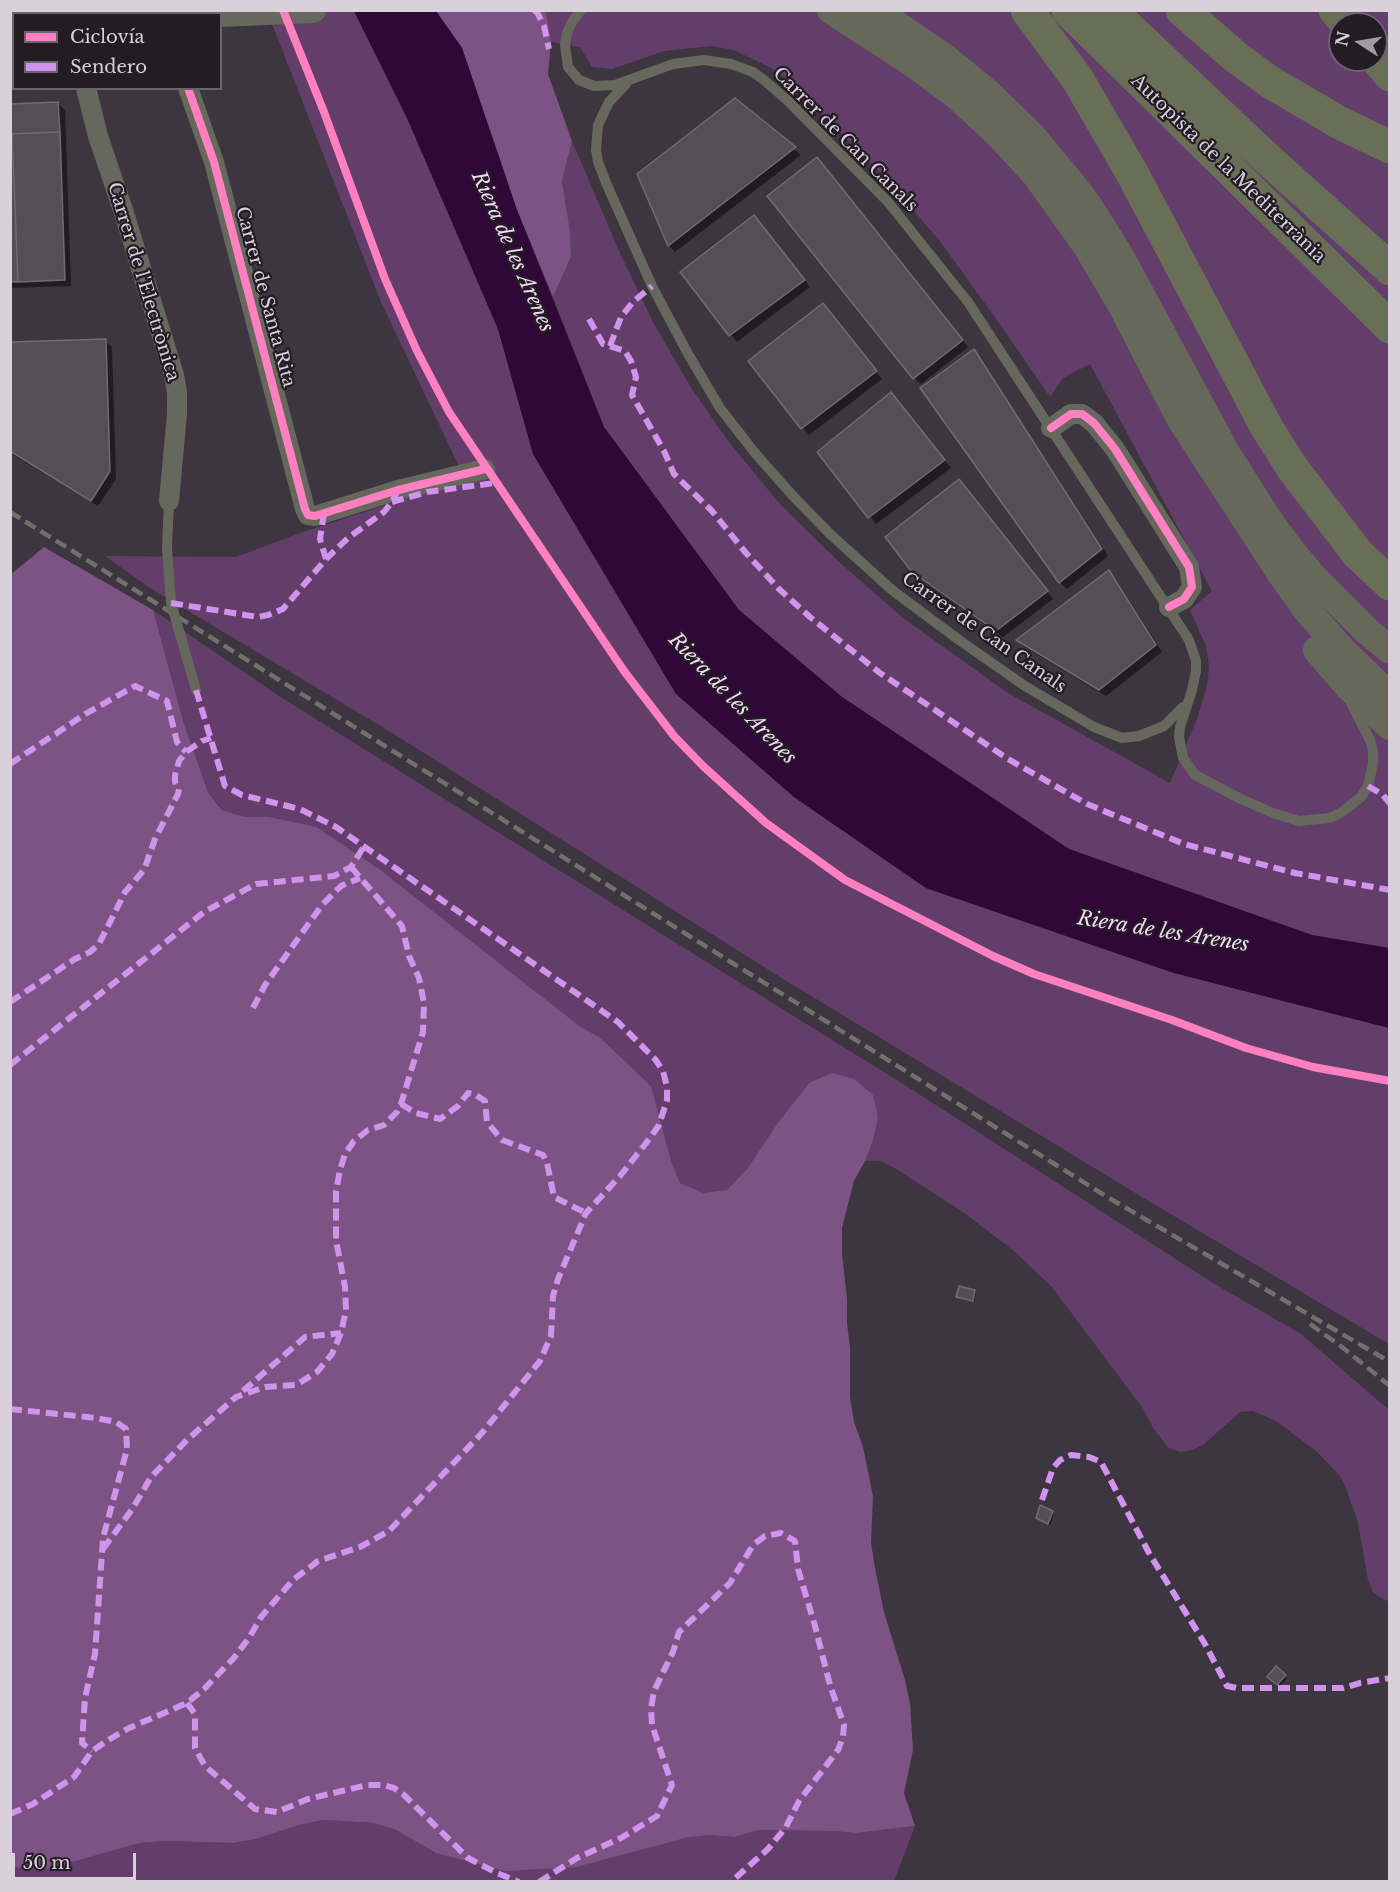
<!DOCTYPE html>
<html>
<head>
<meta charset="utf-8">
<style>
  body { margin:0 }
  #map { position:relative; width:1400px; height:1892px; overflow:hidden; background:#3d353f; font-family:"Libre Baskerville",serif }
  canvas { display:block }
  .frame { position:absolute; inset:0; border:12px solid #d9d0db; pointer-events:none }
  .legend { position:absolute; left:12px; top:12px; width:210px; height:78px; box-sizing:border-box; background:#231c24; border:2px solid #6c646d; margin:0; padding:8px 10px; list-style:none; font-size:18px; color:#d9d0db }
  .legend li { display:flex; align-items:center; gap:12px; height:30px }
  .legend b { width:30px; border:2px solid #6c646d }
  .north { position:absolute; left:1328px; top:12px; width:60px; height:60px; box-sizing:border-box; background:#231c24; border:2px solid #6c646d; border-radius:50%; rotate:282deg; font-size:16px; font-weight:700; line-height:24px; text-align:center; color:#d9d0db }
  .north::after { content:''; display:block; margin:auto; width:21px; height:27px; background:#a29aa4; clip-path:polygon(50% 0,100% 100%,50% 72%,0 100%) }
  .scale { position:absolute; left:12px; top:1853px; width:124px; height:27px; box-sizing:border-box; border:3px solid #d9d0db; border-top:0; padding-left:8px; font-size:18px; line-height:21px; white-space:nowrap; color:#d9d0db; -webkit-text-stroke:4px #231c24; paint-order:stroke }
</style>
</head>
<body>
<div id="map">
<canvas width="1400" height="1892"></canvas>
<div class="frame"></div>
<ul class="legend">
<li><b style="height:8px;background:#ff80c0"></b>Ciclovía</li>
<li><b style="height:8px;background:#d193ec"></b>Sendero</li>
</ul>
<div class="north">N</div>
<div class="scale">50 m</div>
</div>
<script>
const g = document.querySelector('canvas').getContext('2d');
g.lineJoin = 'round';
function fill(path, color) {
  g.fillStyle = color;
  g.fill(path, 'evenodd');
}
function toPath(rows) {
  const path = new Path2D();
  for (const r of rows) {
    path.moveTo(r[0], r[1]);
    for (let i = 2; i < r.length; i += 2) path.lineTo(r[i], r[i + 1]);
  }
  return path;
}
function stroke(path, color, width, dash) {
  g.strokeStyle = color;
  g.lineWidth = width;
  g.lineCap = dash ? 'butt' : 'round';
  g.setLineDash(dash || []);
  g.stroke(path);
}
function drawText(font, color, halo, rows, align = 'center') {
  g.font = font + ' "Libre Baskerville",serif';
  g.lineWidth = 4.5;
  g.setLineDash([]);
  g.textBaseline = 'middle';
  g.strokeStyle = halo;
  g.fillStyle = color;
  for (const [text, x, y, turn = 0] of rows) {
    g.save();
    g.translate(x, y);
    g.rotate((+turn || 0) * Math.PI / 180);
    g.textAlign = isNaN(turn) ? turn : align;
    if (halo) g.strokeText(text, 0, 0);
    g.fillText(text, 0, 0);
    g.restore();
  }
}
fill(toPath([
  [267,11,354,11,407,118,498,329,533,454,676,694,794,797,926,888,1174,973,1389,1028,1389,1344,1142,1197,780,977,389,731,150,588,105,556,236,557,303,532,465,479,381,302],
  [546,11,1389,11,1389,948,1312,935,1069,849,842,697,739,610,604,427,553,297,571,257,570,231,562,181,572,141,619,251,654,324,690,386,728,441,780,504,837,560,903,618,1008,693,1170,783,1197,719,1207,686,1209,667,1206,646,1190,610,1212,591,1090,364,1063,378,1050,397,1002,327,939,240,889,182,792,84,773,69,734,50,712,46,664,51,612,69,592,67,580,47,551,42],
  [1340,24,1376,24,1376,60,1340,60],
  [153,610,282,698,911,1089,1213,1283,1301,1334,1389,1410,1389,1601,1384,1600,1373,1592,1368,1580,1358,1522,1346,1488,1341,1477,1316,1451,1276,1421,1253,1411,1240,1412,1203,1445,1192,1450,1180,1452,1169,1448,1153,1428,1142,1407,1052,1287,1014,1251,963,1212,893,1167,880,1161,865,1161,873,1141,809,1083,777,1124,747,1169,727,1190,703,1194,680,1183,671,1161,599,1037,578,1025,269,817,245,817,223,810,208,792,184,724],
  [324,1820,374,1823,396,1830,436,1853,685,1838,709,1835,735,1837,758,1830,833,1831,856,1833,915,1826,894,1881,11,1882,11,1867,47,1869,140,1843,166,1841,234,1843,256,1839,299,1825]
]), '#643e6b');
fill(toPath([
  [436,11,546,11,551,42,548,74,572,141,562,181,570,231,571,257,553,297,517,210,462,48],
  [44,547,153,610,184,724,208,792,222,810,245,817,269,817,316,827,379,869,578,1025,599,1037,651,1086,671,1161,680,1183,703,1193,727,1190,747,1169,777,1124,809,1083,832,1073,854,1079,873,1095,878,1117,873,1141,865,1161,854,1181,842,1228,842,1253,847,1299,847,1323,850,1348,850,1397,854,1422,863,1447,873,1496,871,1543,875,1568,884,1612,905,1680,910,1703,913,1750,904,1793,915,1826,856,1833,833,1831,758,1830,735,1837,709,1835,685,1838,576,1867,505,1871,436,1853,396,1830,374,1823,324,1820,299,1825,256,1839,234,1843,166,1841,140,1843,47,1869,11,1867,10,575]
]), '#7c5384');
fill(toPath([
  [354,11,436,11,462,48,517,210,604,427,739,610,842,697,1069,849,1312,935,1389,948,1389,1028,1174,973,926,888,794,797,676,694,533,454,498,329,407,118]
]), '#300837');
fill(toPath([
  [735,100,801,155,675,252,669,245],
  [58,104,65,110,71,286,10,288,10,105],
  [824,166,968,347,921,384,914,378],
  [760,223,810,287,737,342,682,273],
  [829,312,882,379,809,435,750,361],
  [105,341,112,347,116,479,98,506,10,453,10,343],
  [974,351,980,358,1108,556,1067,589,1060,582,922,388],
  [891,394,951,468,876,524,819,453],
  [966,488,1053,599,1003,637,920,579,913,571],
  [1109,572,1116,579,1162,652,1106,696,1025,647,1018,641],
  [974,1291,976,1293,974,1302,958,1297],
  [1052,1512,1054,1514,1050,1525,1039,1519],
  [1276,1668,1287,1678,1280,1686,1269,1677]
]), '#0007');
const building = toPath([
  [735,98,796,147,668,246,637,174,735,98],
  [58,102,60,132,10,134,10,104,58,102],
  [60,132,65,280,18,282,12,134,60,132],
  [10,134,12,134,18,282,10,282,10,134],
  [817,157,963,340,913,379,767,196,817,157],
  [754,215,805,280,729,336,680,272,754,215],
  [823,303,877,371,801,429,748,361,823,303],
  [106,339,110,471,91,501,10,451,10,342,106,339],
  [974,349,1102,549,1059,583,920,388,974,349],
  [891,392,945,460,868,518,817,452,891,392],
  [959,479,1048,591,996,631,912,572,885,537,959,479],
  [1109,570,1156,645,1099,690,1016,640,1109,570],
  [959,1286,975,1290,973,1301,956,1297,959,1286],
  [1040,1505,1053,1511,1048,1524,1036,1518,1040,1505],
  [1276,1666,1286,1675,1277,1685,1267,1677,1276,1666]
]);
fill(building, '#554e56');
stroke(building, '#726b74', 1.5);
stroke(toPath([
  [581,10,572,22,567,33,565,45,568,67,579,80,594,86,615,85,673,64,704,60,731,64,753,72,764,80,787,100,888,202,968,302,1189,640,1196,661,1196,671,1192,690,1180,727,1179,737,1183,758,1195,775,1241,799,1273,813,1299,821,1330,818,1342,812,1361,797,1368,786,1373,764,1373,751,1370,740,1351,703],
  [626,84,609,102,598,125,596,150,598,162,607,185,652,286,687,352,720,408,755,453,793,496,830,534,892,590,959,640,1025,686,1094,727,1122,738,1139,736,1164,726,1183,707],
  [169,501,167,548,171,603],
  [182,641,196,690]
]), '#67685d', 10);
stroke(toPath([
  [10,52,14,50],
  [86,88,98,136,124,213,174,375,177,392,177,414,169,501],
  [188,88,214,162,305,509,308,515,315,516,398,490,485,469],
  [1051,428,1071,414,1082,414,1094,423,1115,449,1189,567,1192,587,1184,599,1169,607]
]), '#67685d', 20);
stroke(toPath([
  [93,10,93,14],
  [19,14,19,10],
  [220,14,313,10]
]), '#67685d', 26);
stroke(toPath([
  [831,10,914,64,957,96,998,134,1036,175,1086,245,1122,306,1181,420,1279,571,1306,609,1342,650,1390,696],
  [875,10,944,57,988,93,1031,135,1068,179,1088,205,1120,256,1225,451,1268,519,1289,548,1314,578,1367,631,1390,650],
  [1317,650,1348,686,1390,726]
]), '#66695a', 28);
stroke(toPath([
  [1027,10,1078,80,1132,173,1267,428,1293,469,1358,554,1390,584],
  [1068,10,1390,327],
  [1110,10,1262,154,1390,269],
  [1182,10,1237,58,1270,82,1340,123,1390,147],
  [1335,10,1347,24],
  [1376,58,1390,75]
]), '#696e57', 33);
stroke(toPath([
  [10,512,1109,1198,1390,1362],
  [1310,1324,1342,1347,1390,1386]
]), '#71706d', 4.5, [12, 6]);
stroke(toPath([
  [171,603,182,641]
]), '#67685d', 10);
stroke(toPath([
  [534,10,538,14,544,26,549,49],
  [589,319,603,344,625,351,631,361,636,377,632,395,664,451,674,474,712,511,746,553,779,589,810,617,880,673,1008,759,1087,804,1184,844,1295,873,1390,890],
  [610,346,621,317,633,302,652,286],
  [392,502,427,492,495,483],
  [324,513,320,539,326,559],
  [171,603,258,617,268,615,283,609,326,559,348,538,384,512,392,502,398,490],
  [10,764,87,713,135,686,167,701,177,742,186,752],
  [1368,786,1383,795,1390,804],
  [10,1002,75,959,90,952,99,944,125,892,144,870,155,839,178,794,179,789,175,782,175,775,179,761,186,752,202,741,211,738],
  [253,1008,265,985,322,905,341,886,360,878],
  [10,1065,204,912,256,884,334,876,351,867,363,848],
  [401,1104,416,1113,440,1119,458,1106,468,1093,476,1095,485,1101,487,1122,502,1140,543,1155,547,1163,554,1197,586,1213],
  [243,1391,305,1337,341,1333],
  [10,1409,96,1418,116,1422,126,1429,127,1449,103,1538,95,1654,85,1698,82,1743,92,1751],
  [1042,1500,1053,1468,1060,1460,1071,1455,1089,1457,1101,1462,1149,1553,1205,1644,1227,1686,1237,1688,1343,1688,1360,1683,1390,1678],
  [103,1549,133,1508,151,1477,188,1439,236,1397,265,1387,296,1385,317,1372,332,1354,341,1333,346,1310,345,1287,336,1240,336,1191,340,1170,345,1154,354,1141,368,1130,384,1125,397,1112,401,1104,423,1032,424,1003,419,978,409,956,402,926,351,867],
  [187,1703,195,1714,195,1748,205,1766,255,1809,277,1812,308,1799,367,1785,383,1785,394,1788,404,1795,468,1858,497,1873,519,1882],
  [10,1814,33,1804,74,1777,92,1751,110,1739,129,1728,187,1703,204,1689,233,1659,249,1638,261,1617,293,1580,318,1561,360,1547,389,1531,482,1433,540,1361,551,1336,553,1296,558,1279,586,1213,620,1176,650,1138,659,1125,667,1100,667,1087,663,1071,655,1059,618,1022,336,827,300,809,242,795,225,786,196,690],
  [539,1882,577,1858,621,1838,657,1816,672,1785,652,1725,651,1708,654,1691,673,1652,679,1632,730,1583,753,1545,765,1536,781,1533,795,1541,798,1569,815,1626,830,1685,844,1725,843,1737,838,1750,799,1801,786,1827,768,1849,731,1882]
]), '#d193ec', 6, [12, 6]);
stroke(toPath([
  [283,10,324,112,385,279,417,351,449,412,624,671,674,736,703,766,766,823,845,880,993,956,1034,974,1172,1020,1246,1048,1313,1067,1390,1081],
  [188,88,214,162,305,509,308,515,315,516,398,490,485,469],
  [1051,428,1071,414,1082,414,1094,423,1115,449,1189,567,1192,587,1184,599,1169,607]
]), '#ff80c0', 8);
drawText('18px', '#d9d0db', '#231c24', [
  ["Carrer de Can Canals",845,140,45],
  ["Autopista de la Mediterrània",1228,169,44],
  ["Carrer de l'Electrònica",143,282,73],
  ["Carrer de Santa Rita",265,297,75],
  ["Carrer de Can Canals",984,633,35]
]);
drawText('italic 20px', '#f3d8f8', '#231c24', [
  ["Riera de les Arenes",512,252,66],
  ["Riera de les Arenes",732,699,46],
  ["Riera de les Arenes",1163,932,9]
]);
</script>
</body>
</html>
